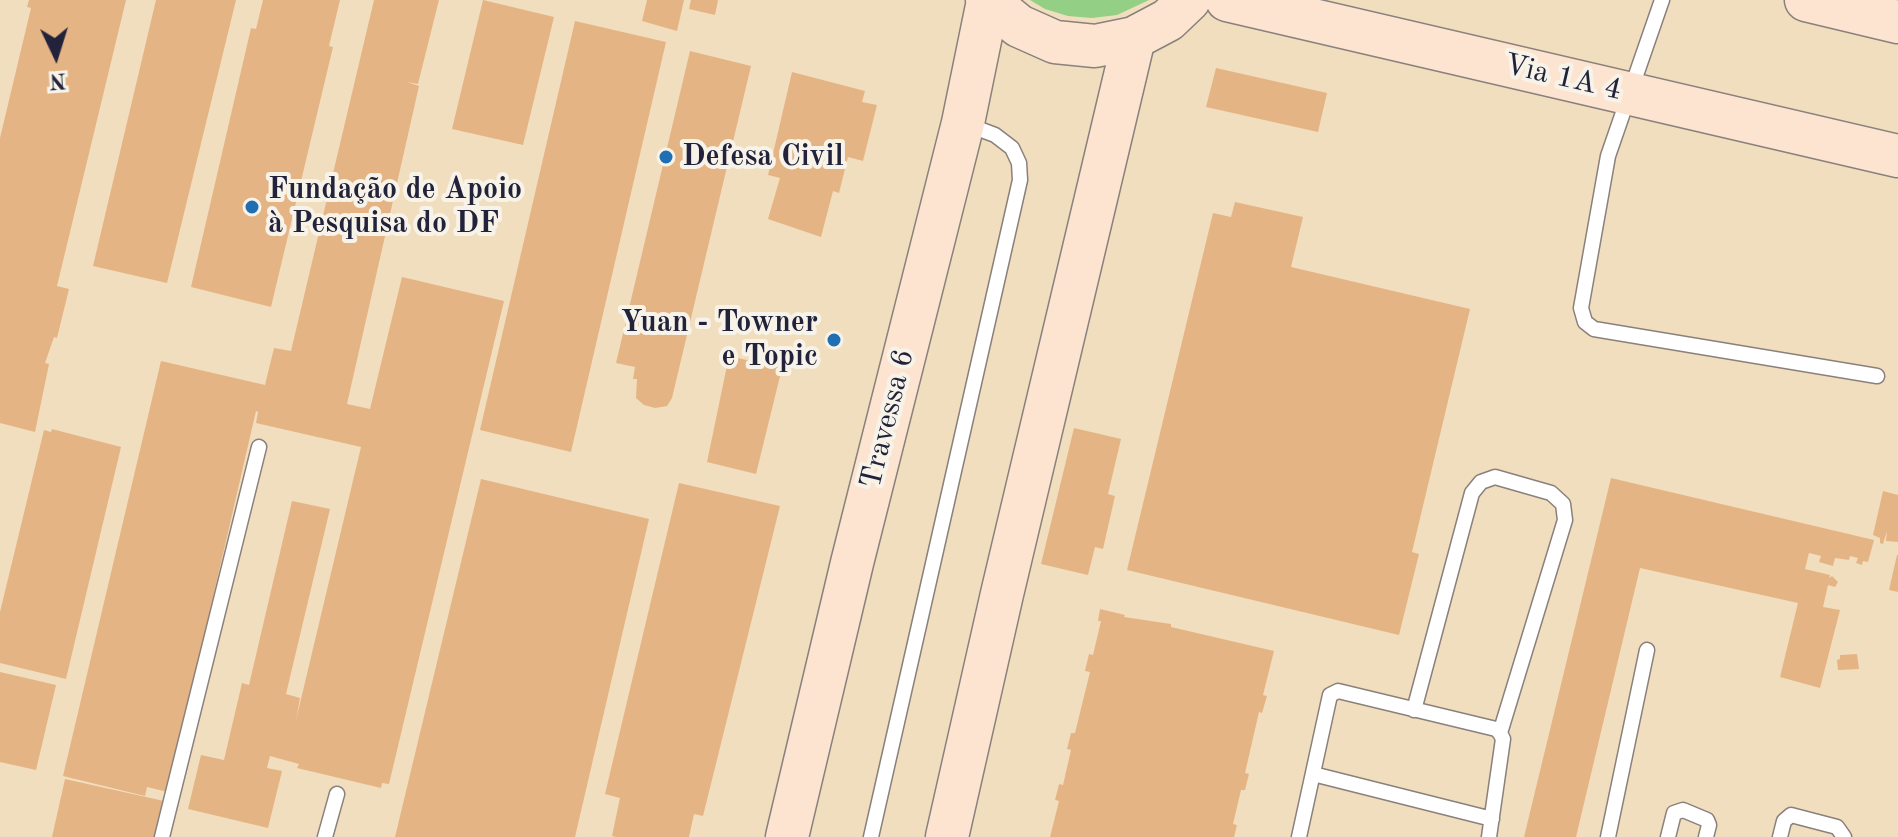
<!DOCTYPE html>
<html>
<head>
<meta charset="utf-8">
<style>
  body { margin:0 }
  #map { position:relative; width:1898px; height:837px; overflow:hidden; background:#f1debe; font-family:"Old Standard TT",serif }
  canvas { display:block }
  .north { position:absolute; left:16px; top:16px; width:80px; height:80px; -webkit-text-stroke:6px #f7f3e8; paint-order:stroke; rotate:176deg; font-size:22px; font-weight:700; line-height:32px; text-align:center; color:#22223b }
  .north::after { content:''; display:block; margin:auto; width:28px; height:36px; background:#22223b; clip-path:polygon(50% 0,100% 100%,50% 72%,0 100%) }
</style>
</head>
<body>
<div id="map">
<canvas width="1898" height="837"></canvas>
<div class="north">N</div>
</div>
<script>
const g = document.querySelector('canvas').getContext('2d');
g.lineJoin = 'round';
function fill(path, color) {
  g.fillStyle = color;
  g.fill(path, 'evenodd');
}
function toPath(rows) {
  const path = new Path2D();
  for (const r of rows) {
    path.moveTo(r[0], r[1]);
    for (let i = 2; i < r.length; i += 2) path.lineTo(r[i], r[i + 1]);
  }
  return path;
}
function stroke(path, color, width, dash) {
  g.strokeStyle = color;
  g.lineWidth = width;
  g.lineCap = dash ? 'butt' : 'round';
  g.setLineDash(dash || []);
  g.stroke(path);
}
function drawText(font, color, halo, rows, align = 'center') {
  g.font = font + ' "Old Standard TT",serif';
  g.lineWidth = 8;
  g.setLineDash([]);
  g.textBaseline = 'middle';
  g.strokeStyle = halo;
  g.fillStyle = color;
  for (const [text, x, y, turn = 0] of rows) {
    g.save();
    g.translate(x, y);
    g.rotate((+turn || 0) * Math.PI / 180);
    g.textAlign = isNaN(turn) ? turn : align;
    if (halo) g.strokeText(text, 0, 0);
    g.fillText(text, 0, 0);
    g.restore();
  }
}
fill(toPath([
  [1030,0,1149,0,1117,15,1092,18,1068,16,1045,9]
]), '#93cf84');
fill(toPath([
  [29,0,126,0,57,286,69,289,57,338,54,337,45,363,49,364,35,432,0,423,0,138,31,8,27,7],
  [156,0,236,0,167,283,93,266],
  [263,0,340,0,329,46,333,47,271,307,191,287,251,28,256,29],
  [374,0,439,0,418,84,407,82,419,86,347,404,370,409,402,277,504,301,389,784,382,783,381,788,297,768,299,764,270,756,267,768,282,771,268,828,188,809,201,755,224,760,242,683,249,685,292,501,330,509,286,694,300,698,296,720,361,447,256,423,258,412,256,411,168,792,147,787,145,796,63,776,161,361,265,385,274,348,291,351],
  [483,0,554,17,523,145,452,129],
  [647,0,684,0,677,31,642,21],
  [691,0,718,0,715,15,689,9],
  [575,21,666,42,571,452,480,430],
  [690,51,751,66,672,398,667,406,655,408,644,405,636,398,637,379,633,379,635,367,616,363],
  [1216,68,1327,93,1318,132,1206,107],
  [792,72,865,91,862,102,877,105,863,161,848,157,839,193,833,191,821,237,768,219,780,178,768,175],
  [1235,202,1303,217,1291,267,1470,309,1412,552,1419,554,1399,635,1127,570,1213,213,1231,217],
  [729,356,782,368,756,474,707,462],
  [1074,428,1121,439,1108,494,1115,496,1103,549,1095,547,1088,575,1041,564],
  [52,429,121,447,66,679,0,663,0,612,44,430,51,432],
  [1611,478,1874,540,1868,562,1863,561,1862,565,1856,563,1858,558,1850,556,1849,560,1835,558,1833,566,1819,562,1821,556,1809,553,1805,569,1830,575,1829,578,1832,576,1838,582,1835,587,1828,585,1823,607,1840,610,1820,688,1780,677,1798,603,1640,568,1576,837,1524,837],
  [481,479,649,519,575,837,395,837],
  [679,483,780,506,703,816,694,814,689,837,616,837,612,836,620,798,605,794],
  [1883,491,1898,495,1898,542,1886,541,1887,531,1883,544,1880,543,1880,538,1873,535],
  [1897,555,1898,555,1898,592,1889,590],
  [1100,609,1125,615,1124,617,1171,624,1171,627,1274,651,1263,695,1267,696,1262,713,1259,712,1245,773,1249,774,1245,790,1241,790,1233,824,1237,825,1234,837,1050,837,1059,801,1055,800,1059,784,1063,785,1071,750,1067,749,1071,733,1075,733,1090,672,1085,671,1089,654,1093,655,1101,621,1098,621],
  [1857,654,1859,669,1838,670,1837,660,1840,659,1840,655],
  [0,672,56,685,36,770,0,762],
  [65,779,164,801,155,837,52,837]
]), '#e5b485');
const service = toPath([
  [1662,0,1608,156,1581,308,1585,322,1594,329,1877,376],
  [1414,710,1472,493,1481,482,1495,477,1551,493,1563,504,1565,520,1500,733],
  [1313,774,1492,819],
  [162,837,259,447],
  [325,837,337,794],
  [871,837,1020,180,1019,163,1012,148,995,135,966,124],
  [1299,837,1330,695,1338,691,1496,729,1500,733,1503,739,1489,837],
  [1608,837,1647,650],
  [1668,837,1674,813,1683,810,1707,820,1709,825,1706,837],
  [1780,837,1784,821,1791,815,1837,827,1844,837]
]);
const secondary = toPath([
  [987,0,1019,26,1055,42,1095,46,1134,38,1168,20,1189,0],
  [1227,0,1898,156],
  [1806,0,1898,22],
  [787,837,852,563,963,123,988,1],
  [947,837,1002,594,1134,38]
]);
stroke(service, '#8a807c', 17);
stroke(secondary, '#8a807c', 45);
stroke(service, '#fff', 14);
stroke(secondary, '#fde4d0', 42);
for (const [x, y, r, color] of [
  [666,157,8,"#1f6fb2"],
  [252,207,8,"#1f6fb2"],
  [834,340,8,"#1f6fb2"]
]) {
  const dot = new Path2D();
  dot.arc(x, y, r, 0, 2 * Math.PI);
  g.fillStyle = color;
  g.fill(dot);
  stroke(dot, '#f7f3e8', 3);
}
drawText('30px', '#22223b', '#f7f3e8', [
  ["Via 1A 4",1563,78,13],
  ["Travessa 6",888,419,-76]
]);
drawText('bold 30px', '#22223b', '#f7f3e8', [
  ["Defesa Civil",682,157],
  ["Fundação de Apoio",268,190],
  ["à Pesquisa do DF",268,224],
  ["Yuan - Towner",818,323,"right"],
  ["e Topic",818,357,"right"]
], 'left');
</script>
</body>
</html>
